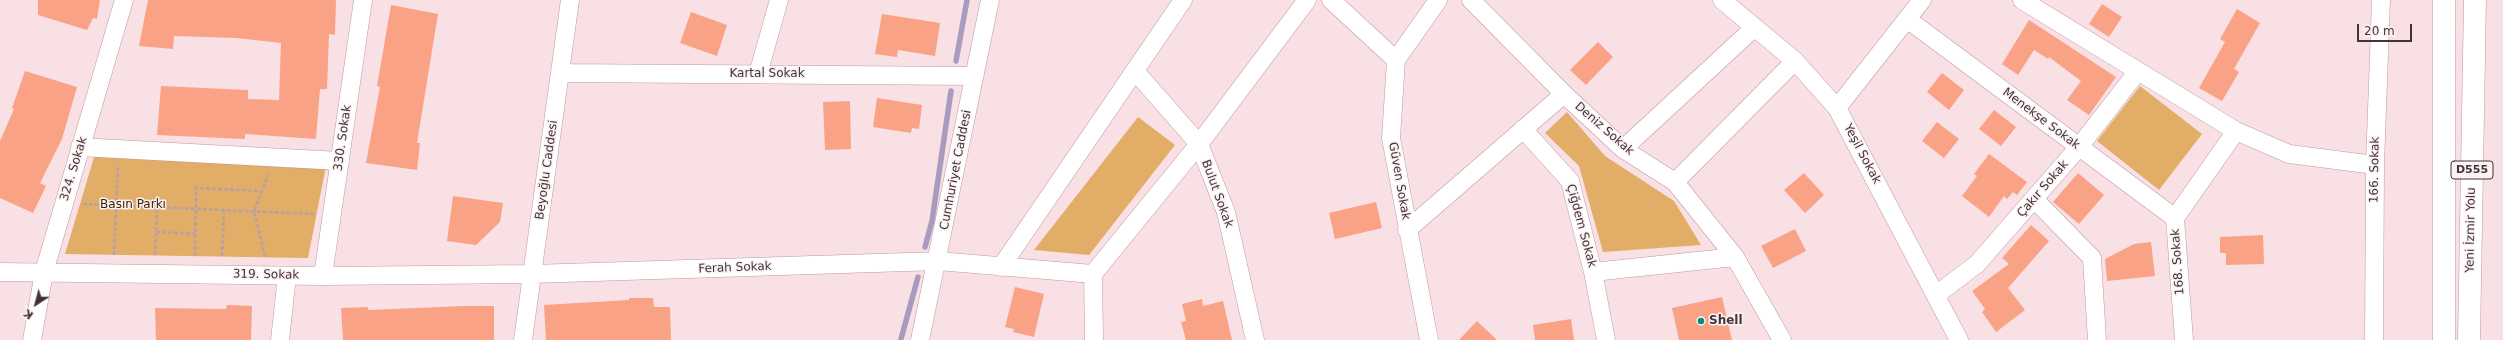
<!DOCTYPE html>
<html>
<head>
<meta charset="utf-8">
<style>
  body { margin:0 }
  #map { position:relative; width:2503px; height:340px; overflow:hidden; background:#f9e0e5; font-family:"DejaVu Sans",sans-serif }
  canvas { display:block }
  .north { position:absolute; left:16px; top:284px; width:40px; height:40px; -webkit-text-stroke:3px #fbf2f4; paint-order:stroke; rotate:216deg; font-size:11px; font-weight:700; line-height:16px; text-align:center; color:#433336 }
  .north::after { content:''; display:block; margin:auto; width:14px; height:18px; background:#433336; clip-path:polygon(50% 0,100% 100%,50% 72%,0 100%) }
  .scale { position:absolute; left:2357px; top:24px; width:55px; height:18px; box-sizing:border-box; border:2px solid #433336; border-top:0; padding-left:5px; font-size:12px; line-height:14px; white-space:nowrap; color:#433336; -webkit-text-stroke:3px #fbf2f4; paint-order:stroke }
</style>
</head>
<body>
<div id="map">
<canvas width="2503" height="340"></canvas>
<div class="north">K</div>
<div class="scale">20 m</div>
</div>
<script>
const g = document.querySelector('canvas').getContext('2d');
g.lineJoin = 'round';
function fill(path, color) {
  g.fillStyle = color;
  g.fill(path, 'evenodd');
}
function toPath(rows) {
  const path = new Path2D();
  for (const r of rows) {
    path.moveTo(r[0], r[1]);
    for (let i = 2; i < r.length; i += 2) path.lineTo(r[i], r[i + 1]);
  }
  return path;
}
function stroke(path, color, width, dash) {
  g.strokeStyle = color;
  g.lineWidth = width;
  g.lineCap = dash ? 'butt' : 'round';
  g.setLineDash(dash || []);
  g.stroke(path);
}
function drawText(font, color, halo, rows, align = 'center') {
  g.font = font + ' "DejaVu Sans",sans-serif';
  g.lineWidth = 3;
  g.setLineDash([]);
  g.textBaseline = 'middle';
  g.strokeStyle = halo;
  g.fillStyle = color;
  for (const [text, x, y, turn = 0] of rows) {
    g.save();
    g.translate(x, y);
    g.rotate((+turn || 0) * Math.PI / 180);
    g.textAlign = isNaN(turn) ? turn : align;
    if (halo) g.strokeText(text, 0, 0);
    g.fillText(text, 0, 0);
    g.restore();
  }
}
fill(toPath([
  [2140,86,2202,134,2159,190,2097,141],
  [1567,112,1605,156,1674,201,1701,245,1603,252,1579,166,1545,133],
  [1138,117,1175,145,1089,255,1034,250],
  [95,154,326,166,308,258,65,254]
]), '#e2ad66');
stroke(toPath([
  [956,61,967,0],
  [925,247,932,221,951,91],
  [901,339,918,277]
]), '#a89bbe', 5.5);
fill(toPath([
  [38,0,100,0,97,19,93,18,87,30,38,15],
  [148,0,336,0,335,35,329,34,327,89,320,89,316,139,245,134,245,139,157,135,161,86,248,90,248,99,279,100,281,43,237,38,174,36,173,49,139,46],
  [2102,4,2122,17,2109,37,2089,24],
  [391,5,438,14,417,143,420,143,417,170,366,163,380,87,377,86],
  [2237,9,2260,23,2234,69,2239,72,2222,101,2199,88,2225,42,2220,39],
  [691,12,727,25,717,56,680,43],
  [882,14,940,23,935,56,898,50,897,57,875,54],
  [2029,20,2116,77,2089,115,2067,100,2081,81,2049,57,2048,59,2034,50,2018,75,2002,64],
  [1598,42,1613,57,1586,85,1570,70],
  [25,71,77,87,62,139,40,183,46,186,33,213,0,198,0,141,14,109,12,108],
  [1942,73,1964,90,1949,110,1927,92],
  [877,98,922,105,919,129,912,128,911,133,873,127],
  [850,101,851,149,825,150,823,102],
  [1994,110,2016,127,2001,146,1979,129],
  [1937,122,1959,139,1944,158,1922,141],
  [1989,154,2027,182,2017,195,2013,192,2007,199,2004,196,1989,217,1962,196,1977,176,1974,174],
  [1804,173,1824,195,1805,213,1784,190],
  [2078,173,2104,195,2079,224,2053,202],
  [453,196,503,203,500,222,476,245,447,241],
  [1376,202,1382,228,1335,239,1329,213],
  [2031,225,2049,241,2008,288,2025,310,1996,332,1982,312,1985,309,1972,291,2009,264,2002,258],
  [1795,229,1806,251,1773,268,1761,246],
  [2263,235,2264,264,2226,265,2226,253,2220,253,2220,237],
  [2151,242,2155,276,2107,281,2105,259,2134,244],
  [1015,287,1044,294,1034,337,1013,332,1014,329,1005,327],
  [1722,297,1732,340,1679,340,1672,308],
  [629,298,653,298,654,307,670,307,671,340,546,340,544,305,629,300],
  [1202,299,1203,306,1223,301,1232,340,1186,340,1181,322,1186,321,1182,304],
  [227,305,252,306,251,340,156,340,155,308,226,309],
  [464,306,494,306,494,340,343,340,341,308,368,307,368,310],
  [1571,319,1574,340,1535,340,1533,325],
  [1477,321,1497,340,1459,340]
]), '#faa285');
const minor = toPath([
  [1331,0,1396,60,1391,138,1429,340],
  [1471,0,1564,94,1623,149,1675,182,1735,257,1782,340],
  [1722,0,1795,61,1837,108,1959,340],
  [2022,0,2236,131,2289,154,2375,165],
  [1907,19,2175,218],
  [1396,60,1438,0],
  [1135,71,1199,144,1226,212,1255,340],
  [560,73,974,76],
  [758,74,779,0],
  [1837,108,1922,0],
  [1523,129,1570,181,1593,272,1606,340],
  [80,147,340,161],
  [1623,149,1755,27],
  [1675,182,1795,61],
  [2034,199,2092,258,2097,340],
  [1407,230,1564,94],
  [1001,267,1183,0],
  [0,272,323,276,532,274,938,261,1093,274],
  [1593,272,1735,257],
  [323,276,363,0],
  [1936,295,1977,264,2079,147,2138,71],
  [32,340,44,272,124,0],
  [280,340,287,276],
  [523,340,570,0],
  [920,340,990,0],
  [1094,340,1093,274,1199,144,1307,0],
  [2184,340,2175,218,2236,131],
  [2374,340,2375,165,2381,0]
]);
const trunk = toPath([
  [2444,340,2444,0],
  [2469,340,2475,0]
]);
stroke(minor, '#bf98a0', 19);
stroke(trunk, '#bf98a0', 23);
stroke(toPath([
  [83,204,314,214],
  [156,232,196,234],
  [114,255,118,167],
  [155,255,157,207],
  [195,256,196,188,261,191],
  [222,256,224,210],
  [265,257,254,211,268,175]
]), '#b6a1a5', 2.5, [4, 2]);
stroke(minor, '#fff', 18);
stroke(trunk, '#fff', 22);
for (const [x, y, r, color] of [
  [1701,321,4,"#048f79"]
]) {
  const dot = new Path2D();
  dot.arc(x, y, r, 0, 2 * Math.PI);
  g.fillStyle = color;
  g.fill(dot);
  stroke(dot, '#fbf2f4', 1.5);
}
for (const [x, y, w] of [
  [2472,170,42]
]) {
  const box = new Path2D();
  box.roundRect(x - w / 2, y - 9, w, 18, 3);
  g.fillStyle = '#fbf2f4';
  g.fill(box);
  stroke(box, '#433336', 1);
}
drawText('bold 11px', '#433336', null, [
  ["D555",2472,170]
]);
drawText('12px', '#433336', '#fbf2f4', [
  ["Kartal Sokak",767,74],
  ["Menekşe Sokak",2041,119,37],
  ["Deniz Sokak",1604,129,41],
  ["330. Sokak",343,138,-82],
  ["Yeşil Sokak",1862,154,62],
  ["324. Sokak",74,169,-73],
  ["Beyoğlu Caddesi",547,170,-82],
  ["Cumhuriyet Caddesi",956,170,-79],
  ["166. Sokak",2375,170,-89],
  ["Güven Sokak",1399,181,80],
  ["Çakır Sokak",2043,189,-49],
  ["Bulut Sokak",1217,194,70],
  ["Çiğdem Sokak",1581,226,75],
  ["Yeni İzmir Yolu",2471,230,-89],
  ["168. Sokak",2178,262,-94],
  ["Ferah Sokak",735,268,-2],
  ["319. Sokak",266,275,1]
]);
drawText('12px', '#3a2403', '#fbf2f4', [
  ["Basın Parkı",133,205]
]);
drawText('bold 12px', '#433336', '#fbf2f4', [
  ["Shell",1709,321]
], 'left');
</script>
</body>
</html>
